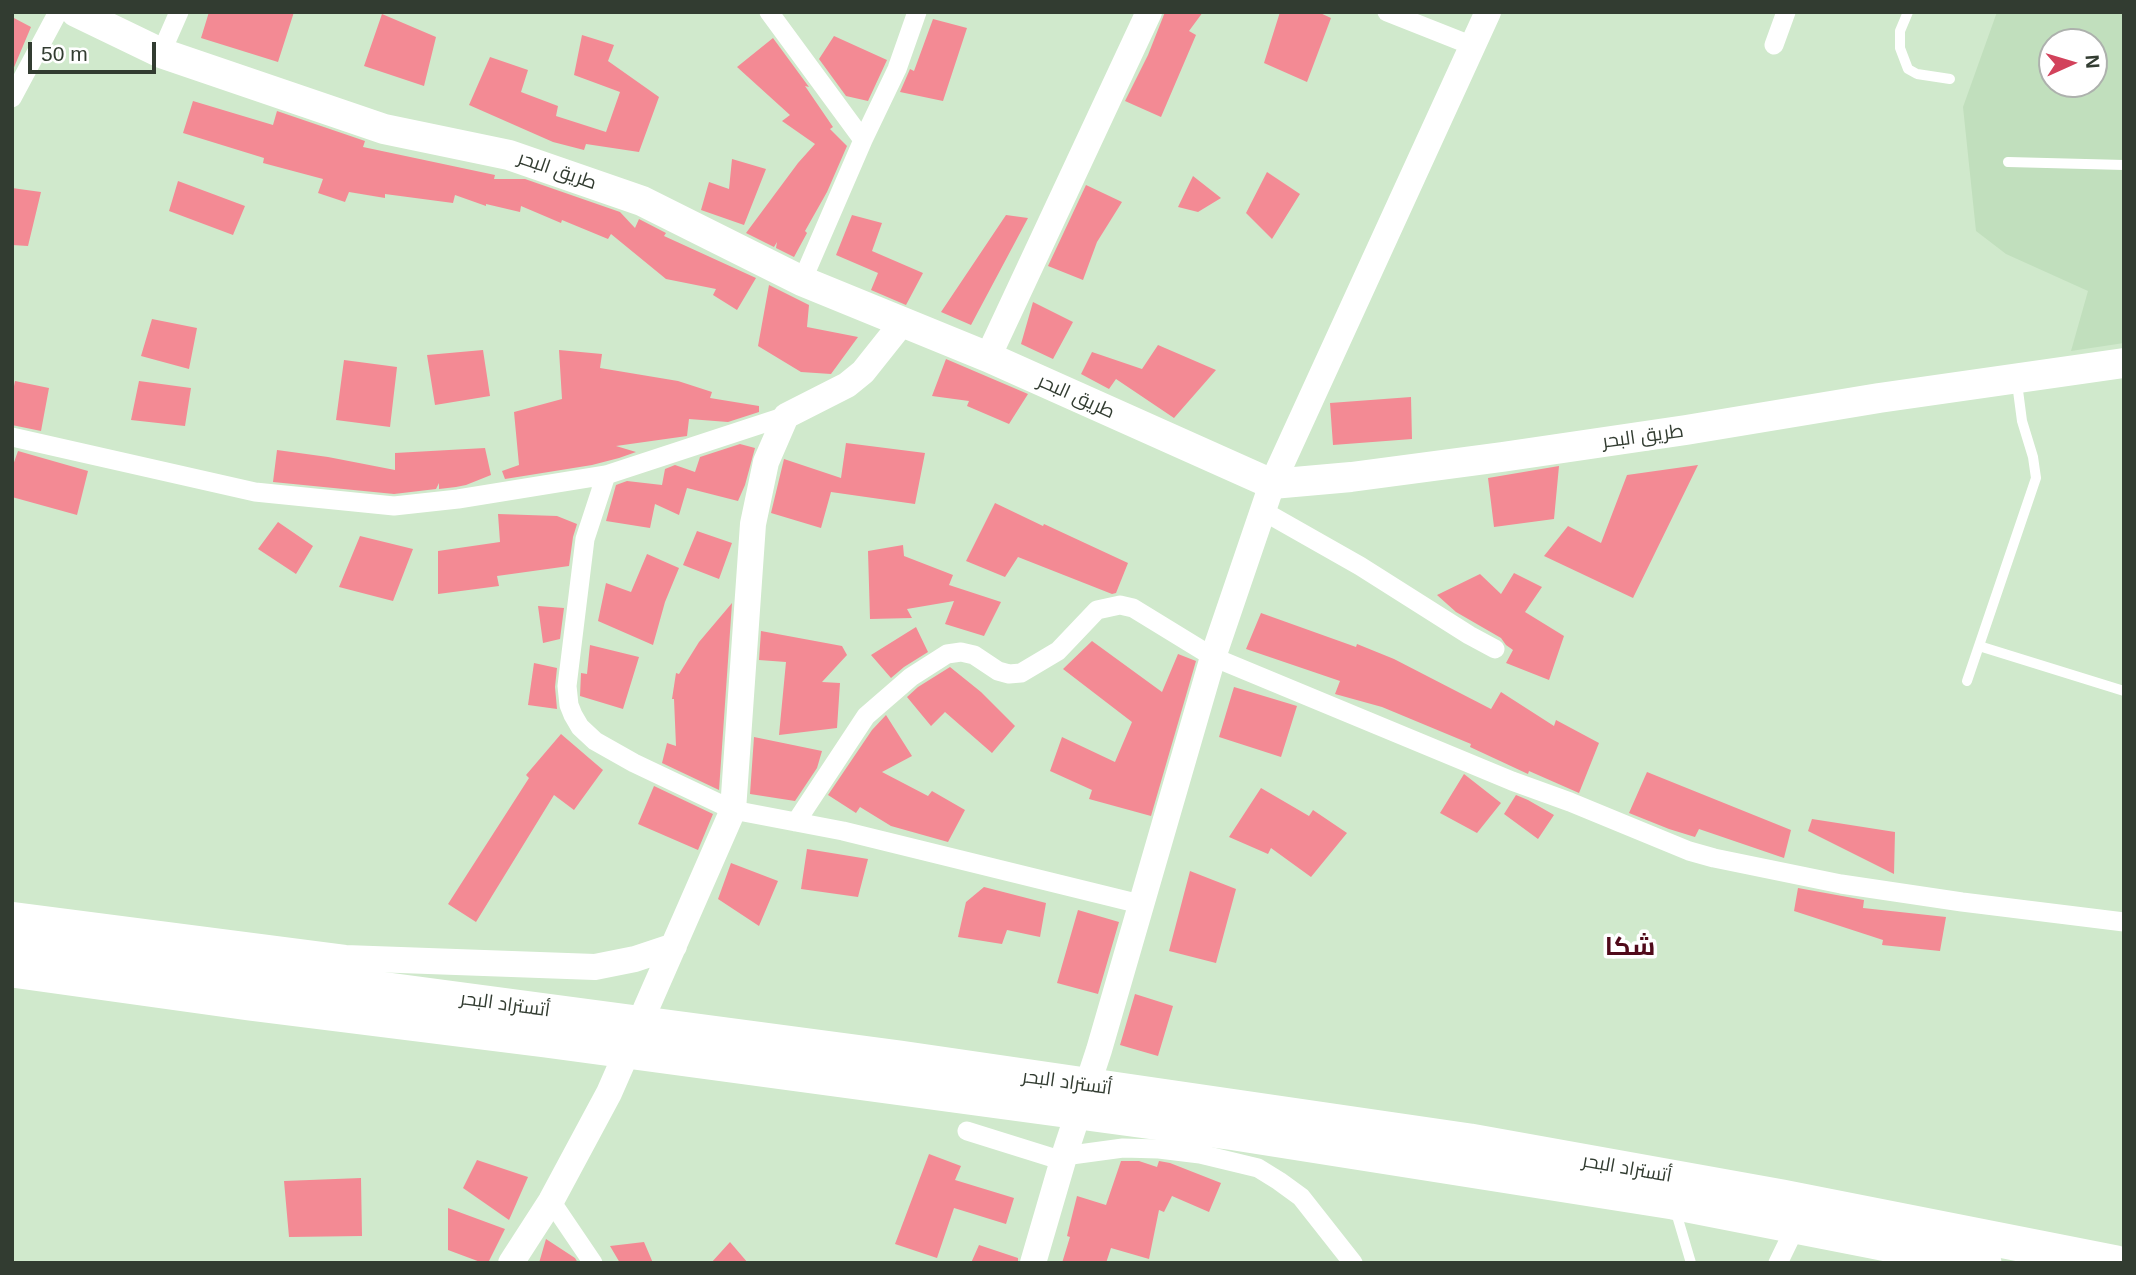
<!DOCTYPE html>
<html>
<head>
<meta charset="utf-8">
<style>
  body { margin:0 }
  #map { position:relative; width:2136px; height:1275px; overflow:hidden; background:#d0e9cc; font-family:Helvetica,sans-serif }
  canvas { display:block }
  .frame { position:absolute; inset:0; border:14px solid #323c31; pointer-events:none }
  .north { position:absolute; left:2038px; top:28px; width:70px; height:70px; box-sizing:border-box; background:#fff; border:2px solid #adb1ad; border-radius:50%; rotate:86deg; font-size:19px; font-weight:700; line-height:28px; text-align:center; color:#323c31 }
  .north::after { content:''; display:block; margin:auto; width:24px; height:32px; background:#d2425b; clip-path:polygon(50% 0,100% 100%,50% 72%,0 100%) }
  .scale { position:absolute; left:28px; top:42px; width:128px; height:32px; box-sizing:border-box; border:4px solid #323c31; border-top:0; padding-left:9px; font-size:21px; line-height:24px; white-space:nowrap; color:#323c31; -webkit-text-stroke:5px #fff; paint-order:stroke }
</style>
</head>
<body>
<div id="map">
<canvas width="2136" height="1275"></canvas>
<div class="frame"></div>
<div class="north">N</div>
<div class="scale">50 m</div>
</div>
<script>
const g = document.querySelector('canvas').getContext('2d');
g.lineJoin = 'round';
function fill(path, color) {
  g.fillStyle = color;
  g.fill(path, 'evenodd');
}
function toPath(rows) {
  const path = new Path2D();
  for (const r of rows) {
    path.moveTo(r[0], r[1]);
    for (let i = 2; i < r.length; i += 2) path.lineTo(r[i], r[i + 1]);
  }
  return path;
}
function stroke(path, color, width, dash) {
  g.strokeStyle = color;
  g.lineWidth = width;
  g.lineCap = dash ? 'butt' : 'round';
  g.setLineDash(dash || []);
  g.stroke(path);
}
function drawText(font, color, halo, rows, align = 'center') {
  g.font = font + ' Helvetica,Cairo,sans-serif';
  g.lineWidth = 7;
  g.setLineDash([]);
  g.textBaseline = 'middle';
  g.strokeStyle = halo;
  g.fillStyle = color;
  for (const [text, x, y, turn = 0] of rows) {
    g.save();
    g.translate(x, y);
    g.rotate((+turn || 0) * Math.PI / 180);
    g.textAlign = isNaN(turn) ? turn : align;
    if (halo) g.strokeText(text, 0, 0);
    g.fillText(text, 0, 0);
    g.restore();
  }
}
fill(toPath([
  [1997,12,2124,12,2124,343,2071,351,2088,291,2006,254,1976,231,1963,107],
  [2052,42,2094,42,2094,84,2052,84]
]), '#c1dfbd');
fill(toPath([
  [209,12,294,12,278,62,201,38],
  [1165,12,1203,12,1189,31,1196,35,1161,117,1125,101,1148,55],
  [1280,12,1318,12,1331,18,1307,82,1264,63],
  [382,14,436,37,424,86,364,66],
  [12,17,31,27,12,72],
  [933,19,967,28,943,101,900,92,910,69,914,71],
  [582,35,614,45,608,61,659,97,639,152,586,144,584,150,553,142,469,105,490,57,528,70,521,92,558,106,556,116,606,132,620,92,574,75],
  [834,36,887,60,868,101,846,96,819,59],
  [773,38,809,87,805,86,833,127,830,129,847,146,827,192,805,231,807,233,794,257,776,248,777,242,774,247,746,233,798,163,815,144,782,121,790,115,737,67],
  [193,101,273,125,277,111,365,141,363,147,495,175,494,179,525,179,620,212,635,228,639,219,666,233,664,236,756,278,737,310,713,295,716,289,666,279,611,234,608,239,562,220,561,223,521,206,520,212,486,204,486,206,455,195,453,203,385,194,385,198,349,192,345,202,318,193,323,179,263,163,264,158,183,133],
  [732,159,766,169,744,225,701,210,709,182,729,189],
  [1267,172,1300,194,1272,239,1246,213],
  [1193,176,1221,198,1198,212,1178,207],
  [178,181,245,206,233,235,169,211],
  [1086,185,1122,202,1097,242,1083,280,1048,266],
  [12,188,41,192,28,246,12,245],
  [852,215,882,223,872,251,923,273,906,305,871,290,878,273,836,255],
  [1006,215,1028,218,971,325,941,312],
  [769,285,809,305,807,327,858,337,831,374,801,372,758,346],
  [1033,302,1073,322,1053,359,1021,344],
  [152,319,197,328,189,369,141,356],
  [1158,345,1216,370,1174,418,1116,379,1109,389,1081,374,1092,352,1142,369],
  [483,350,490,396,435,405,427,355],
  [559,350,602,354,600,368,678,381,712,392,710,398,759,406,759,412,728,422,689,419,687,436,616,446,636,452,619,458,592,465,505,479,502,471,519,465,514,412,562,399],
  [946,359,1028,394,1009,424,967,406,969,401,932,396],
  [344,360,397,367,390,427,336,420],
  [15,381,49,388,41,431,12,425,12,397],
  [139,381,191,388,185,426,131,420],
  [1411,397,1412,439,1333,445,1330,403],
  [846,443,925,453,915,504,831,492,821,528,771,513,784,459,841,478],
  [740,444,755,448,745,485,738,501,687,488,679,515,655,504,650,528,606,521,616,485,627,481,662,485,665,469,675,465,695,472,700,457],
  [485,448,491,475,466,485,456,487,439,489,439,483,436,489,394,494,273,482,277,450,328,457,395,470,395,453],
  [18,451,88,471,77,515,12,497,12,468],
  [1698,465,1633,598,1544,556,1568,526,1601,543,1627,475],
  [1559,466,1554,519,1494,527,1488,478],
  [995,503,1043,526,1044,524,1128,563,1116,593,1112,594,1018,557,1005,577,966,561],
  [498,514,557,516,577,524,573,537,569,566,497,576,499,586,438,594,438,551,500,542],
  [278,522,313,546,296,574,258,549],
  [697,531,732,543,719,579,683,565],
  [360,536,413,549,393,601,339,587],
  [903,545,904,556,953,575,949,585,1001,602,984,636,945,624,954,601,907,609,912,618,870,619,868,551],
  [647,554,679,568,665,602,653,645,598,621,606,583,631,592],
  [1514,573,1542,587,1525,612,1564,636,1549,680,1506,663,1513,650,1506,645,1501,638,1456,612,1437,595,1480,574,1501,594],
  [732,603,719,790,662,763,667,743,676,746,674,699,672,699,676,673,679,674,699,642],
  [538,606,564,608,560,639,543,643],
  [1261,613,1356,647,1357,644,1394,659,1491,709,1501,692,1554,726,1556,720,1599,743,1579,793,1529,771,1528,774,1470,747,1471,744,1382,707,1335,694,1340,681,1246,649],
  [916,627,928,652,904,667,891,678,871,655],
  [761,631,842,646,847,655,822,682,840,683,837,728,779,735,786,662,759,660],
  [1092,641,1162,692,1178,654,1196,661,1151,816,1089,799,1092,790,1050,771,1062,737,1115,762,1132,722,1063,669],
  [590,645,639,657,623,709,580,696,581,673,587,674],
  [534,663,557,668,555,687,557,709,528,705],
  [950,667,981,692,1015,726,992,753,945,712,931,726,907,697,918,687],
  [1234,687,1297,706,1281,757,1219,737],
  [886,715,912,756,882,772,928,796,932,791,965,810,948,842,891,826,860,807,856,813,828,795,872,730],
  [561,734,603,770,574,810,554,795,476,922,448,904,529,778,526,775],
  [754,737,822,751,817,768,795,801,750,794],
  [1647,772,1791,830,1784,858,1699,829,1695,837,1669,829,1629,813],
  [1464,774,1501,803,1477,833,1440,813],
  [654,786,713,814,698,850,638,824],
  [1261,788,1309,816,1313,810,1347,833,1311,877,1271,848,1268,854,1229,837],
  [1516,795,1528,800,1554,815,1538,839,1504,814],
  [1812,819,1895,832,1894,874,1808,831],
  [807,849,868,859,858,897,801,889],
  [731,863,778,881,759,926,718,899],
  [1190,871,1236,889,1216,963,1169,951],
  [984,887,1046,903,1040,937,1007,930,1002,944,958,937,966,902],
  [1798,888,1864,900,1863,908,1946,917,1940,951,1882,945,1883,940,1794,911],
  [1078,910,1119,922,1098,994,1057,983],
  [1135,994,1173,1006,1158,1056,1120,1045],
  [929,1154,961,1166,955,1180,1014,1198,1006,1224,954,1208,937,1258,895,1244],
  [477,1160,528,1177,509,1220,463,1188],
  [1121,1161,1139,1161,1157,1167,1159,1161,1170,1163,1221,1183,1209,1212,1172,1196,1164,1212,1159,1210,1149,1259,1111,1248,1106,1263,1062,1263,1070,1237,1067,1236,1077,1196,1106,1205],
  [361,1178,362,1236,289,1237,284,1181],
  [448,1208,505,1229,488,1263,483,1263,448,1250],
  [546,1239,575,1258,578,1263,539,1263],
  [644,1242,653,1263,620,1263,610,1246],
  [730,1242,748,1263,711,1263],
  [979,1245,1018,1258,1018,1263,971,1263]
]), '#f38a94');
stroke(toPath([
  [1908,12,1900,31,1900,48,1908,69,1917,74,1950,79],
  [2008,162,2124,165],
  [1979,646,2124,691],
  [1967,681,2036,478,2033,457,2022,421,2017,383],
  [1675,1209,1691,1263]
]), '#fff', 10);
stroke(toPath([
  [769,12,863,140],
  [1387,12,1473,46],
  [1774,45,1786,12],
  [161,53,179,12],
  [12,98,58,12],
  [802,281,863,140,897,69,917,12],
  [12,437,255,492,394,506,458,499,606,475,786,416],
  [606,475,585,539,567,686,569,705,573,715,580,727,595,741,634,763,733,810,843,831,1140,904],
  [1263,511,1360,566,1469,635,1495,649],
  [796,822,866,716,911,677,947,654,961,652,974,655,998,671,1009,674,1021,673,1058,651,1097,610,1120,605,1133,608,1213,657,1512,781,1570,802,1689,851,1714,858,1841,884,1962,902,2124,922],
  [967,1131,1063,1161],
  [1064,1156,1123,1148,1159,1149,1200,1154,1258,1168,1279,1181,1301,1197,1353,1263],
  [551,1201,593,1263],
  [1778,1263,1796,1226]
]), '#fff', 19);
stroke(toPath([
  [988,357,1149,12],
  [12,915,345,958,595,967,635,959,674,946],
  [511,1263,551,1201,609,1093,733,810,753,524,766,462,786,416,847,385,863,372,902,323],
  [1033,1263,1066,1150,1099,1050,1213,657,1272,484,1488,12]
]), '#fff', 26);
stroke(toPath([
  [76,12,161,53,384,129,509,155,642,201,802,281,988,357,1272,484,1351,477,1502,457,1686,430,1879,398,2124,363]
]), '#fff', 30);
stroke(toPath([
  [12,940,900,1058,1470,1141,1782,1197,2116,1263],
  [12,970,249,1003,545,1040,1235,1133,1673,1202,1984,1263]
]), '#fff', 35);
drawText('19px', '#323c31', '#fff', [
  ["طريق البحر",557,171,19],
  ["طريق البحر",1076,397,24],
  ["طريق البحر",1643,437,-8],
  ["أتستراد البحر",505,1005,8],
  ["أتستراد البحر",1067,1083,8],
  ["أتستراد البحر",1627,1169,10]
]);
drawText('bold 26px', '#500a1a', '#fff', [
  ["شكا",1630,948]
]);
</script>
</body>
</html>
